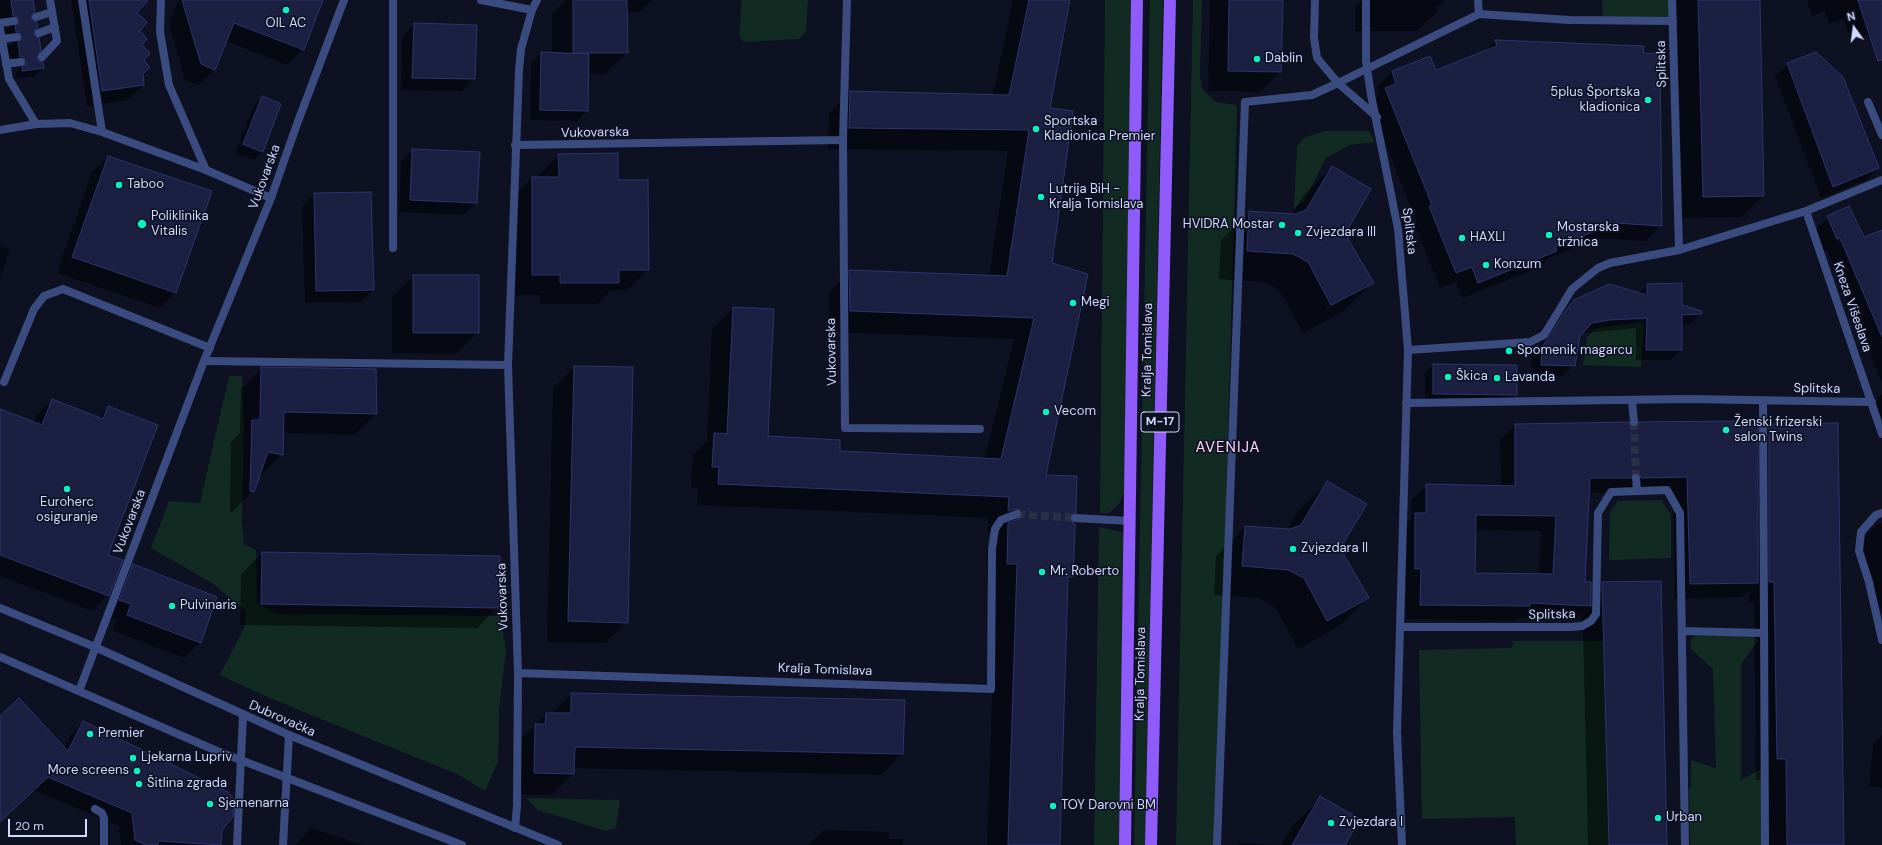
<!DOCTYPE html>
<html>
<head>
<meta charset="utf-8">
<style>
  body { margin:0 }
  #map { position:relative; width:1882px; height:845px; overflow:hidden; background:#0e1122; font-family:"DM Sans",sans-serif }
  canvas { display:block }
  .north { position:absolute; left:1834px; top:8px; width:40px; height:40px; -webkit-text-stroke:3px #0e1122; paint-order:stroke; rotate:346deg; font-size:11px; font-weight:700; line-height:16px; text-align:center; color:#d0d9fe }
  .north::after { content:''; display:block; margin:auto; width:14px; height:18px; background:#d0d9fe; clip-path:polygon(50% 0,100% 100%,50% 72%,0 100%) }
  .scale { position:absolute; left:8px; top:819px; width:79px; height:18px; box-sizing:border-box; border:2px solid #d0d9fe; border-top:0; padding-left:5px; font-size:12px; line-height:14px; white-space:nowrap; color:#d0d9fe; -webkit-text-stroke:3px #0e1122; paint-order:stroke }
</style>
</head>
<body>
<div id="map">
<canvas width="1882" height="845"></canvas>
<div class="north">N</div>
<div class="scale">20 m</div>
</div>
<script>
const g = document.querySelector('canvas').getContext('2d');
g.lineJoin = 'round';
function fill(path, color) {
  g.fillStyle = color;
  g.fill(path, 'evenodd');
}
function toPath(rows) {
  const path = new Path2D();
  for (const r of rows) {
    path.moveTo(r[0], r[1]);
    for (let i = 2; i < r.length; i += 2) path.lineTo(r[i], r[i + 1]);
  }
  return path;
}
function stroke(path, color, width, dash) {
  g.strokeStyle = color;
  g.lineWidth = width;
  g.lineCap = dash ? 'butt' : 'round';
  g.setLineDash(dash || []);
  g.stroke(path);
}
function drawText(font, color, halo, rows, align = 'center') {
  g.font = font + ' "DM Sans",sans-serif';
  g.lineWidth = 3;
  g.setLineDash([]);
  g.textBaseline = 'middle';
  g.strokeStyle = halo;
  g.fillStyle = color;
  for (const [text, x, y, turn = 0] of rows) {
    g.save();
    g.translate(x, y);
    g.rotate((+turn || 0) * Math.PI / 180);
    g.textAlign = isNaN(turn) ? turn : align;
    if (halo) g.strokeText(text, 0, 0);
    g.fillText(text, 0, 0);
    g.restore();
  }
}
fill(toPath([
  [742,0,808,0,806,32,798,39,744,42,739,36],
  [1105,0,1133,0,1126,488,1119,504,1109,513,1100,513],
  [1150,0,1163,0,1145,845,1134,845],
  [1193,0,1202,0,1200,73,1202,89,1216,102,1236,105,1237,109,1220,718,1215,845,1176,845],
  [1602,0,1672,0,1673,21,1603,18],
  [1325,131,1369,131,1375,142,1350,145,1326,158,1304,202,1294,208,1297,147,1303,138],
  [1644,322,1641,367,1583,365,1587,337,1595,328],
  [229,376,242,376,244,425,242,521,244,544,256,550,257,603,277,614,500,616,506,649,499,710,498,761,485,791,457,774,267,697,220,675,244,628,246,611,212,583,151,548,169,501,200,503],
  [1661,500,1671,515,1671,558,1609,560,1610,512,1618,501],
  [1099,527,1122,532,1126,545,1120,845,1094,845],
  [1696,635,1754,636,1758,639,1758,641,1741,664,1741,780,1761,769,1765,845,1690,845,1689,788,1691,787,1691,760,1716,768,1713,669,1690,648,1692,638],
  [1513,641,1605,641,1609,845,1516,845,1515,817,1422,819,1419,650,1512,648],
  [526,798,620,800,616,828,606,831,538,810]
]), '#112b23');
fill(toPath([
  [0,0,32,0,30,18,33,30,36,58,43,68,35,76,14,79,19,69,15,65,12,65,11,55,1,55,0,53,9,45,14,44,0,35,6,29,11,28,7,24,0,24],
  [71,0,136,0,143,85,128,100,87,106],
  [178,0,322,0,303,49,287,65,226,41,215,69,199,85,185,80,169,24],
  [566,0,652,0,640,12,626,12,627,53,605,74,588,74,587,111,577,121,530,120,531,63,541,53,552,53,552,14],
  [1013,0,1069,0,1049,109,1051,264,1045,476,1075,512,1068,518,1072,577,1067,582,1059,845,987,845,996,585,986,585,987,546,1000,532,996,529,988,532,988,518,697,505,698,488,691,488,693,455,707,441,712,329,733,308,767,437,839,452,985,459,1014,339,829,332,829,293,850,271,989,277,1008,151,828,149,829,114,850,92,993,95],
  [1210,0,1282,0,1280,72,1260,92,1208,91],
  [1362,0,1445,0,1440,5,1437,5,1437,12,1417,31,1355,31,1355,7],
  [1677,0,1759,0,1763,196,1742,217,1682,218],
  [1807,0,1882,0,1882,30,1851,40,1843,19,1829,24,1825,11,1812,16],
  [415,24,474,79,462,91,401,90,402,36],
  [1495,41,1643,47,1641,54,1661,225,1646,241,1599,238,1549,258,1540,267,1462,298,1456,282,1440,288,1414,223,1416,221,1370,105,1379,95,1376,88,1392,72,1429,57,1435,72,1484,52],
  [1788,64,1878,168,1866,180,1821,198,1775,76],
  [262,97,280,104,262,152,254,160,235,153,239,144,259,152,259,150,239,142,254,105],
  [413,150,476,202,464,215,399,212,401,162],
  [559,155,617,181,648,269,627,290,610,291,597,304,540,304,540,295,512,296,511,199,532,178,538,178,538,176],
  [108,157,175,293,160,308,57,273,92,172],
  [1332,167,1348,227,1347,240,1373,282,1344,311,1303,333,1280,291,1264,282,1219,279,1221,240,1250,212,1292,215,1303,196],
  [1340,300,1340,302,1327,309,1326,307],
  [314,194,373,290,361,302,305,303,302,207],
  [1828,217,1863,239,1882,231,1882,382,1827,250,1824,251,1815,230],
  [1829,222,1831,222,1840,243,1839,244],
  [0,246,10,249,0,279],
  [413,276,478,332,456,354,392,353,392,297],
  [1647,285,1681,306,1701,313,1691,324,1681,324,1681,349,1671,360,1636,360,1636,328,1582,333,1579,336,1574,365,1563,376,1531,375,1532,358,1553,325,1575,301,1638,294],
  [1433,365,1516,395,1508,403,1425,402,1425,373],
  [574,367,632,368,627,622,605,643,547,642,553,388],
  [262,368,376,413,355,435,283,433,282,454,261,475,259,475,253,491,232,512,230,512,231,442,240,433,241,389],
  [1882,394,1882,428,1870,406],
  [52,400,98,418,109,407,107,555,108,595,93,611,0,576,0,410,34,423,36,416],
  [1640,423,1733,426,1757,438,1769,425,1843,845,1766,845,1765,780,1756,780,1754,603,1749,603,1749,591,1742,597,1675,599,1673,491,1627,492,1626,489,1620,487,1615,492,1588,493,1584,583,1590,596,1603,583,1666,845,1588,845,1583,627,1581,627,1581,614,1575,620,1517,618,1514,621,1406,619,1406,583,1400,583,1401,529,1411,519,1412,500,1427,485,1501,486,1500,440,1515,425,1634,429],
  [1475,530,1541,531,1539,575,1474,574],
  [1327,482,1343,542,1343,555,1368,598,1339,626,1298,649,1275,607,1259,598,1214,595,1216,556,1245,527,1287,530,1298,511],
  [1882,523,1882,612,1858,544,1876,525],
  [262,553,498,607,477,628,240,625,241,574],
  [133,565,200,643,184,658,112,630,116,620,104,615,118,581],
  [571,694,902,754,881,775,573,768,573,774,552,795,513,794,514,746,546,714,551,714],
  [0,718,64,748,70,736,83,722,221,830,220,845,121,845,119,826,34,790,0,822],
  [1882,735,1882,788,1869,787,1873,745],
  [1321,798,1344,845,1281,845,1292,826],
  [311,828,363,845,296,845],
  [824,830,889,832,889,839,903,839,903,845,808,845],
  [1239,843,1277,845,1237,845]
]), '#0007');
const building = toPath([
  [11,0,33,0,35,12,32,14,31,18,33,21,37,22,38,28,35,30,34,35,39,38,41,50,37,58,39,61,43,62,44,68,22,71,22,67,26,64,26,61,23,57,20,57,18,42,22,39,22,36,19,32,16,32,15,26,19,23,19,20,16,16,13,16,11,0],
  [89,0,148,0,137,13,147,22,140,31,147,39,142,45,150,53,144,61,150,67,143,74,144,85,102,91,89,0],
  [182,0,323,0,304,50,234,23,215,70,201,64,182,0],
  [573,0,627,0,628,53,573,53,573,0],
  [1029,0,1070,0,1050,108,1073,111,1052,263,1088,274,1046,475,1077,476,1076,513,1071,515,1070,518,1072,522,1075,524,1073,577,1068,577,1060,845,1008,845,1017,564,1007,564,1008,523,1021,518,1022,515,1021,510,1015,509,1008,511,1009,497,718,484,719,467,712,467,714,433,727,434,733,307,774,309,768,436,840,440,840,451,1001,459,1034,318,850,311,849,270,1007,276,1029,130,849,128,850,91,1009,95,1029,0],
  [1229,0,1283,0,1281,72,1228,71,1229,0],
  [1698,0,1760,0,1764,196,1703,197,1698,0],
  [1858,0,1882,0,1882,60,1878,61,1858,0],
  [414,23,477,25,475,79,412,78,414,23],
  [1495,40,1644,46,1643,53,1660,54,1662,226,1615,223,1555,247,1557,251,1478,283,1472,267,1456,273,1429,206,1432,205,1385,88,1396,84,1392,71,1430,56,1436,70,1497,46,1495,40],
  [541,52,589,54,588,111,540,110,541,52],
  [1816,52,1843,77,1879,168,1833,187,1787,63,1816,52],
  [262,96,281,104,263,152,243,144,262,96],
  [412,149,480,152,477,203,410,200,412,149],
  [618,153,618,180,648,180,649,270,619,270,619,283,560,283,560,275,532,275,532,177,559,177,558,154,618,153],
  [108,156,212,191,176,293,72,257,108,156],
  [1332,166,1371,189,1349,227,1348,239,1374,283,1331,305,1308,262,1293,254,1247,251,1249,211,1295,214,1306,210,1332,166],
  [371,192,374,290,316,291,314,193,371,192],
  [1849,206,1864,237,1882,230,1882,337,1840,238,1837,239,1827,216,1849,206],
  [413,275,479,275,479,333,413,333,413,275],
  [1682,283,1682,305,1702,311,1702,314,1682,315,1682,350,1646,350,1647,318,1610,320,1592,323,1580,336,1575,366,1541,365,1542,347,1564,313,1574,300,1609,284,1647,295,1647,284,1682,283],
  [1433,364,1517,365,1517,395,1433,394,1433,364],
  [574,366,633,367,628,623,568,621,574,366],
  [261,367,376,369,377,414,284,412,283,455,268,452,254,492,250,491,252,420,260,420,261,367],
  [52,399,103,419,108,406,158,425,108,555,123,560,109,596,0,555,0,409,42,425,52,399],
  [1734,421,1734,425,1758,425,1758,583,1690,584,1687,477,1641,478,1640,475,1636,473,1633,474,1631,478,1590,478,1585,582,1591,582,1591,606,1530,603,1530,606,1420,605,1421,569,1415,569,1415,513,1426,513,1426,484,1515,486,1515,424,1629,422,1630,425,1634,427,1637,426,1639,422,1734,421],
  [1476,515,1556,516,1553,574,1475,573,1476,515],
  [1838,423,1844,845,1787,845,1786,759,1777,759,1774,582,1769,582,1769,424,1838,423],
  [1327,481,1367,504,1344,542,1344,555,1369,598,1327,621,1304,578,1288,570,1242,566,1245,526,1290,529,1301,525,1327,481],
  [262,552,500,556,499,608,261,604,262,552],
  [133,564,217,597,201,643,127,615,131,604,119,600,133,564],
  [1661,581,1667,845,1609,845,1602,582,1661,581],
  [571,693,905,700,903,754,575,747,574,774,534,773,535,724,545,724,546,713,571,713,571,693],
  [19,698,68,751,83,721,228,792,234,799,233,817,222,830,221,845,159,841,157,845,146,845,135,840,132,813,48,777,0,822,0,716,19,698],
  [1320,796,1360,819,1345,845,1292,845,1320,796]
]);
fill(building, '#1b1f42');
stroke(building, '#2d346d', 1);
stroke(toPath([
  [1634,422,1636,478],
  [1017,514,1075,518]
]), '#2b2f43', 8, [8, 4]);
stroke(toPath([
  [82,0,102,132],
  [161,0,160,32,169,85,206,170],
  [393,0,393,248],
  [847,0,843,140,845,428,980,429],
  [36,17,52,12],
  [0,23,14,21],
  [0,29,9,79,36,124],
  [39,33,55,27],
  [2,39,17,37],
  [42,57,57,41,50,0],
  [6,64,21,62],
  [1868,102,1882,135],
  [0,130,36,124,70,123,102,132,206,170,271,198],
  [515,145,843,140],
  [1408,350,1530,342,1544,335,1572,289,1598,268,1610,263,1679,250],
  [4,382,34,309,44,296,63,289,210,348],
  [95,809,102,813,104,818,104,845],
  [1217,845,1245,102,1312,95,1338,83]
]), '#3a4c7f', 8);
stroke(toPath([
  [481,0,532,10],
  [1315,0,1314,38,1317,58,1338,83,1377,117],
  [1366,0,1366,61,1371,95,1398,229,1408,350,1397,732,1402,845],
  [1478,0,1479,14],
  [1672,0,1679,250,1806,211,1882,180],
  [1338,83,1479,14,1569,20,1673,21],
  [1806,211,1882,434],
  [204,361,508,365],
  [1632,400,1634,422],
  [1763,401,1765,845],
  [1406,403,1687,399,1872,402],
  [1636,478,1637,491],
  [1882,513,1876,515,1861,532,1859,551,1869,582,1882,640],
  [1075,518,1130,521],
  [1400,627,1571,627,1582,626,1591,621,1596,614,1598,513,1611,492,1667,490,1680,513,1685,845],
  [1683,631,1764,633],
  [518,673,991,689,992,549,995,529,1001,520,1017,514],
  [515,828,517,805,518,673,508,365,519,70,521,49,532,10,537,0],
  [237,845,243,715],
  [283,845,289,735]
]), '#3a4c7f', 8);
stroke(toPath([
  [0,608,95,647,289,735,558,845],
  [0,657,217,751,462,845],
  [79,691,204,361,271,198,297,124,344,0]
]), '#3a4c7f', 8);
stroke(toPath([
  [1125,845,1137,0],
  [1151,845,1170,0]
]), '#8f5bfa', 12);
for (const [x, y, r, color] of [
  [286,10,4,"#07f3c4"],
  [1257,59,4,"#07f3c4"],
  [1648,100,4,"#07f3c4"],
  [1036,129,4,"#07f3c4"],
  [119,185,4,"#07f3c4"],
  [1041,197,4,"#07f3c4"],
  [142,224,5,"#07f3c4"],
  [1282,225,4,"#07f3c4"],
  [1298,233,4,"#07f3c4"],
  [1549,235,4,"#07f3c4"],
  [1462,238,4,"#07f3c4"],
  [1486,265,4,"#07f3c4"],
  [1073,303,4,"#07f3c4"],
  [1509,351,4,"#07f3c4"],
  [1448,377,4,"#07f3c4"],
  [1497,378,4,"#07f3c4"],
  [1046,412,4,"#07f3c4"],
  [1726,430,4,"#07f3c4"],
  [67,489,4,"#07f3c4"],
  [1293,549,4,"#07f3c4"],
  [1042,572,4,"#07f3c4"],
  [172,606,4,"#07f3c4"],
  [90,734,4,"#07f3c4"],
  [133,758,4,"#07f3c4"],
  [137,771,4,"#07f3c4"],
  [139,784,4,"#07f3c4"],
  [210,804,4,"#07f3c4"],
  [1053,806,4,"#07f3c4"],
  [1658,818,4,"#07f3c4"],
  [1331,823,4,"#07f3c4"]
]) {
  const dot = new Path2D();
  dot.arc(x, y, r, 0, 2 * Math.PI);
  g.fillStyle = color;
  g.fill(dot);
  stroke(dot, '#0e1122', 1.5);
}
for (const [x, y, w] of [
  [1160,422,38]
]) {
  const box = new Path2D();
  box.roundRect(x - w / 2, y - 10, w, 20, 3);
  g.fillStyle = '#0e1122';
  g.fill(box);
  stroke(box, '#d0d9fe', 1);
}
drawText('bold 12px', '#d0d9fe', null, [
  ["M-17",1160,422]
]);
drawText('13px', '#d0d9fe', '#0e1122', [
  ["OIL AC",286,24,"center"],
  ["Dablin",1265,59],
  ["5plus Športska",1640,93,"right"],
  ["kladionica",1640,108,"right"],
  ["Sportska",1044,122],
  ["Kladionica Premier",1044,137],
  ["Taboo",127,185],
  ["Lutrija BiH -",1049,190],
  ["Kralja Tomislava",1049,205],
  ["Poliklinika",151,217],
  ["Vitalis",151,232],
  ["HVIDRA Mostar",1274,225,"right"],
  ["Mostarska",1557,228],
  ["tržnica",1557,243],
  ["Zvjezdara III",1306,233],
  ["HAXLI",1470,238],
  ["Konzum",1494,265],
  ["Megi",1081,303],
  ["Spomenik magarcu",1517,351],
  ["Škica",1456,377],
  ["Lavanda",1505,378],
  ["Vecom",1054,412],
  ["Ženski frizerski",1734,423],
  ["salon Twins",1734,438],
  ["Euroherc",67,503,"center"],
  ["osiguranje",67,518,"center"],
  ["Zvjezdara II",1301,549],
  ["Mr. Roberto",1050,572],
  ["Pulvinaris",180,606],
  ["Premier",98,734],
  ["Ljekarna Lupriv",141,758],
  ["More screens",129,771,"right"],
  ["Šitlina zgrada",147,784],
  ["Sjemenarna",218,804],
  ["TOY Darovni BM",1061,806],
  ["Urban",1666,818],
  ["Zvjezdara I",1339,823]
], 'left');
drawText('13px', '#d0d9fe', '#0e1122', [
  ["Splitska",1662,64,-91],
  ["Vukovarska",595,133,-1],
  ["Vukovarska",265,177,-70],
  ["Splitska",1409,231,83],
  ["Kneza Višeslava",1852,307,71],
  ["Kralja Tomislava",1148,350,-89],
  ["Vukovarska",832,352,-91],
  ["Splitska",1817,389,1],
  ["Vukovarska",130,522,-69],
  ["Vukovarska",503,597,-92],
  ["Splitska",1552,615,-1],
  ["Kralja Tomislava",825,670,2],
  ["Kralja Tomislava",1141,674,-89],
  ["Dubrovačka",282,719,24]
]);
g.letterSpacing = '1px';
drawText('15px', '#fed2fb', '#0e1122', [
  ["AVENIJA",1228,448]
]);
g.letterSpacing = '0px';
</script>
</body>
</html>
